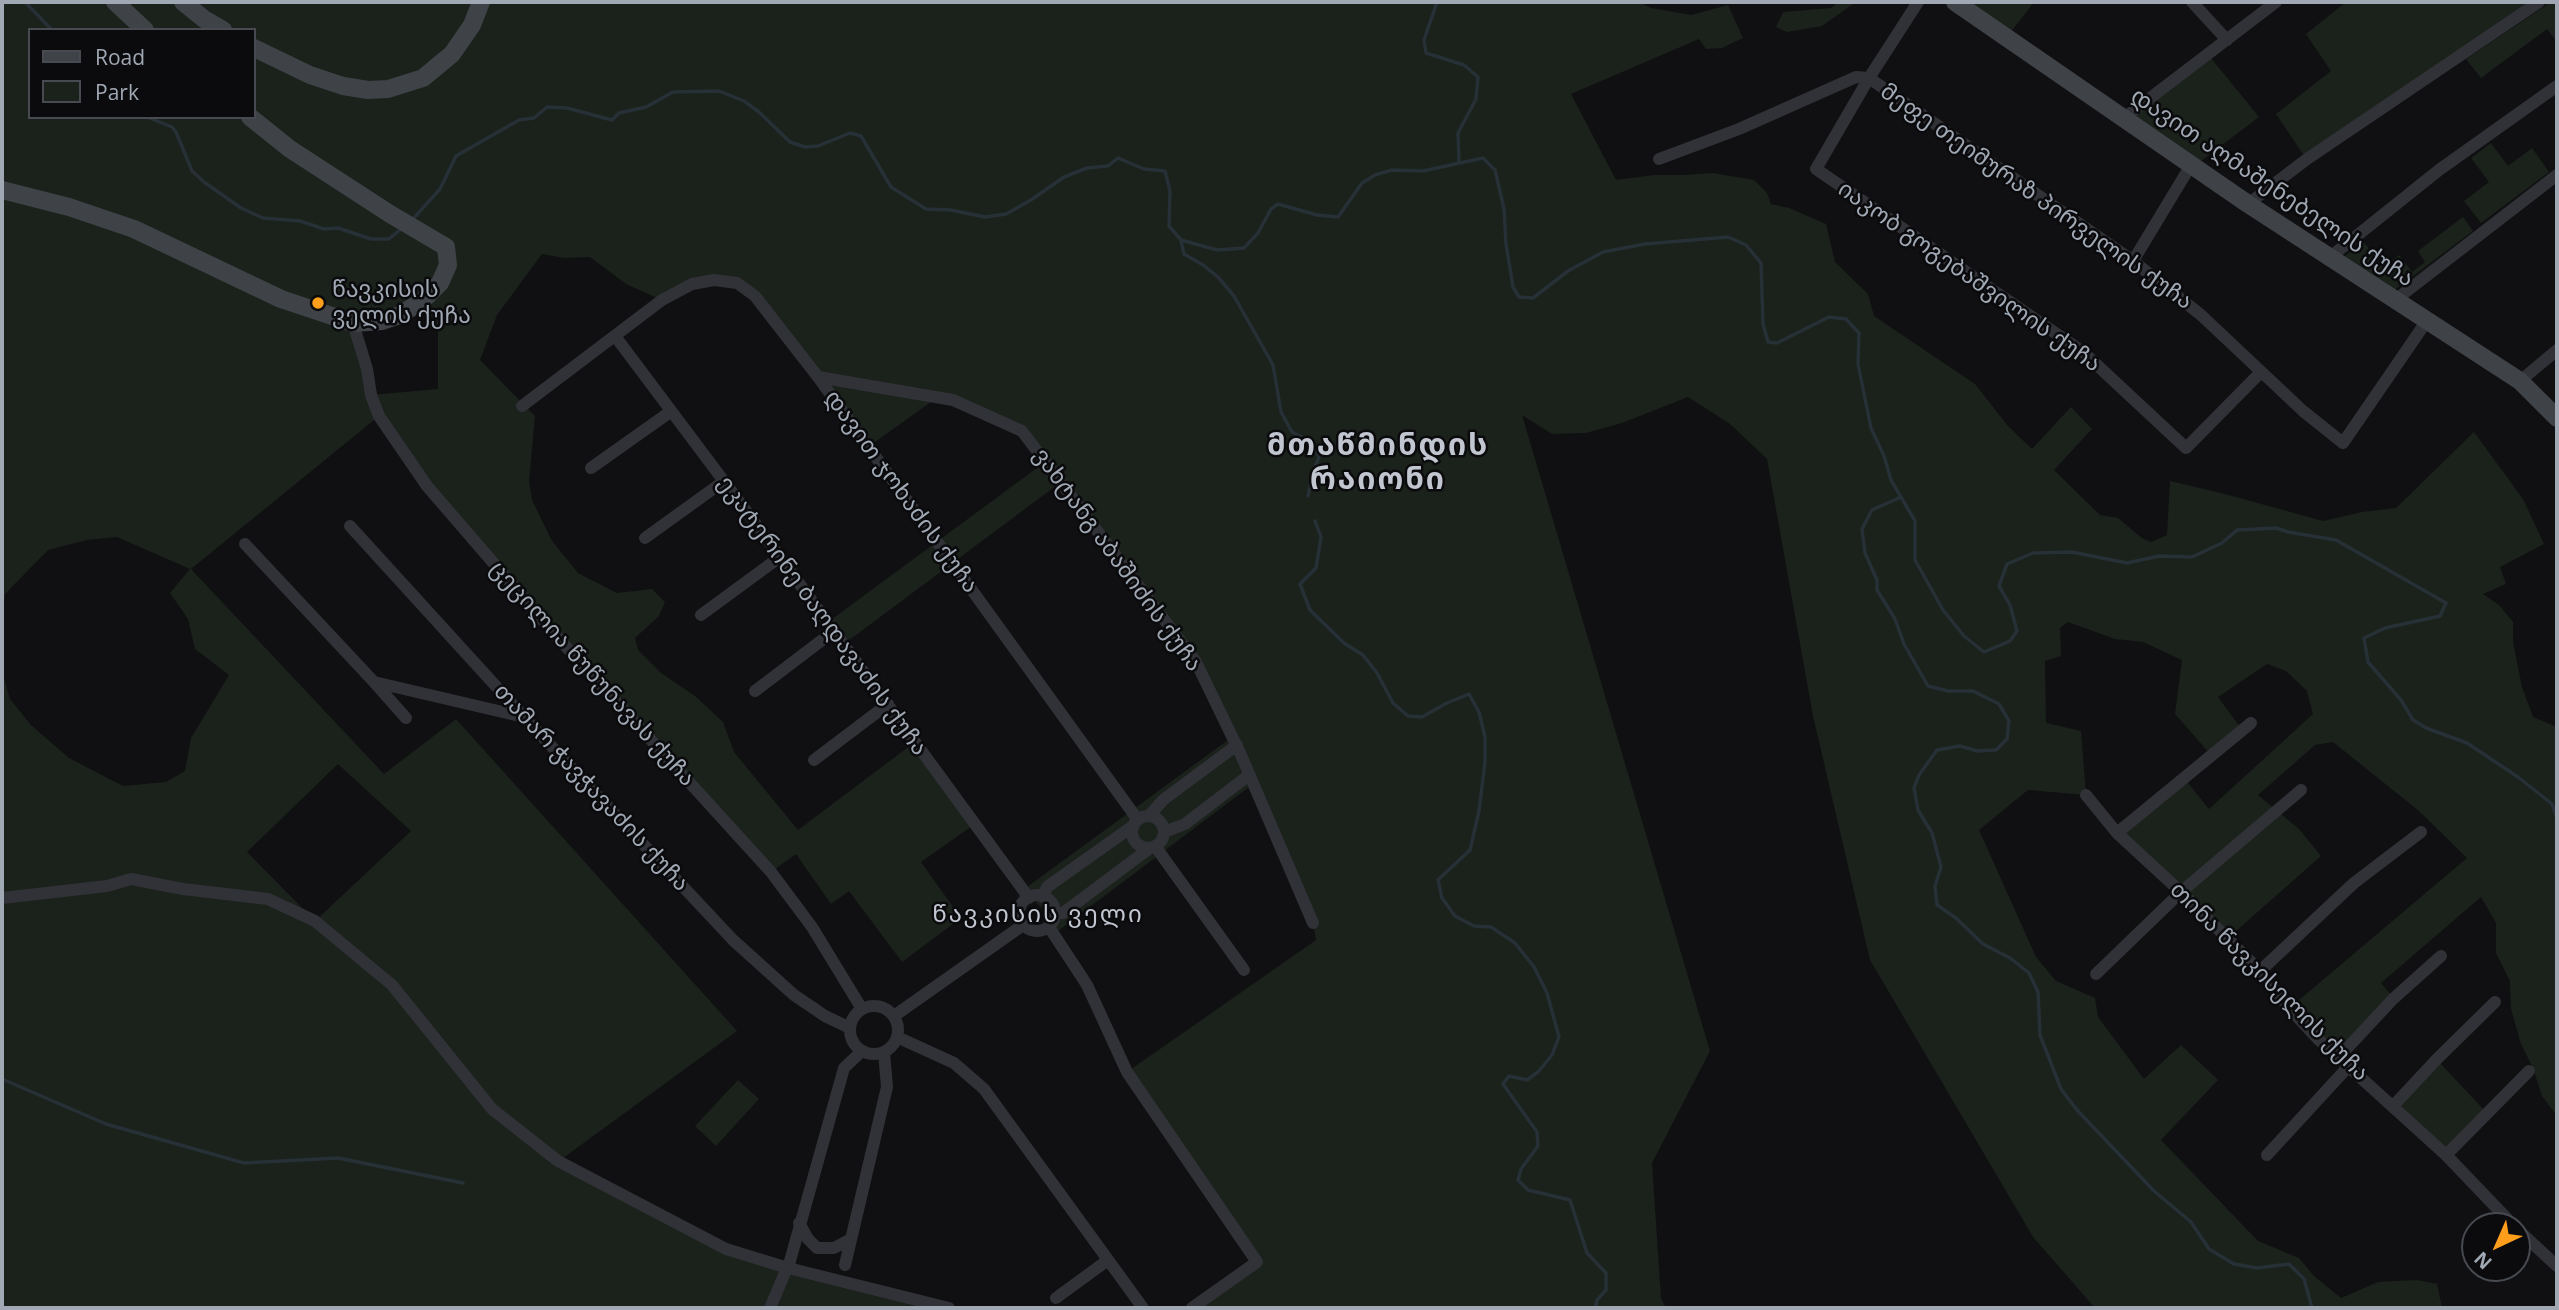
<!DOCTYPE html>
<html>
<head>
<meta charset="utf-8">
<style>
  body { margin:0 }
  #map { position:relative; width:2559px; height:1310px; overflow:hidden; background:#101012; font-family:"Open Sans",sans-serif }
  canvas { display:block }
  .frame { position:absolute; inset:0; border:4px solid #a0a8b4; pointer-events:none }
  .legend { position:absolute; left:28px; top:28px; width:228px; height:91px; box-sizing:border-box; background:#0b0b0d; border:2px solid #474a50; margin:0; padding:9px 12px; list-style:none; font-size:21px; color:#a0a8b4 }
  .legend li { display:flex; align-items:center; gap:14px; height:35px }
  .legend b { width:35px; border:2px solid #474a50 }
  .north { position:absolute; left:2461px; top:1212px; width:70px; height:70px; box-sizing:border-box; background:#0b0b0d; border:2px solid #474a50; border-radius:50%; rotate:224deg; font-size:19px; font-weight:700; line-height:28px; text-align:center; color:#a0a8b4 }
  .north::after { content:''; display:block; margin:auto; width:24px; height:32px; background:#ff9e1b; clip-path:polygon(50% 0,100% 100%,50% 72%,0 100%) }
</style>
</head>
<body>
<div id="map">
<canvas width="2559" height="1310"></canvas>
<div class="frame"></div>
<ul class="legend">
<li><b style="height:9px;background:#3f4247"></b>Road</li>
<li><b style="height:19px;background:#1a221b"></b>Park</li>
</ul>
<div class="north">N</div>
</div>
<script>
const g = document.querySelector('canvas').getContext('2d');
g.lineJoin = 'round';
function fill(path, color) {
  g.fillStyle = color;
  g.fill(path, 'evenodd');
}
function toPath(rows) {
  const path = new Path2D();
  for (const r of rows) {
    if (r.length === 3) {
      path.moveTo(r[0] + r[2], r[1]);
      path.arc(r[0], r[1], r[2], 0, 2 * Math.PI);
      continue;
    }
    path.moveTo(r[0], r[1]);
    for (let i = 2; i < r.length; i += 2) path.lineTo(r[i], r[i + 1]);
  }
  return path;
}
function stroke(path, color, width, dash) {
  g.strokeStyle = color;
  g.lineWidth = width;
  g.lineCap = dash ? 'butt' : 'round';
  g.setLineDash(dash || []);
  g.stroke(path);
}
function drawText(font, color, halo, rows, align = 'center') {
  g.font = font + ' "Open Sans","Noto Sans Georgian",sans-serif';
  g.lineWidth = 5;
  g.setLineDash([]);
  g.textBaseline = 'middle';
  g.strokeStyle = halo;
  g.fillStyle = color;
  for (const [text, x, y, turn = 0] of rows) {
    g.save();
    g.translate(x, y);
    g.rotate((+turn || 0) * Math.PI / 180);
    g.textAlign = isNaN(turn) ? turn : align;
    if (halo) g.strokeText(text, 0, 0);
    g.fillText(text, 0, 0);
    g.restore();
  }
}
fill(toPath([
  [2,2,1639,2,1651,8,1691,15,1728,5,1743,38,1722,48,1706,49,1699,39,1571,94,1616,180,1654,175,1682,175,1713,173,1754,180,1767,193,1771,204,1789,208,1826,224,1835,262,1868,294,1874,316,1975,384,2008,426,2032,449,2071,407,2092,429,2054,470,2100,515,2118,518,2142,538,2151,542,2167,535,2170,481,2225,494,2323,521,2362,512,2396,508,2474,432,2523,499,2544,544,2500,567,2506,584,2483,594,2499,605,2513,622,2513,642,2522,687,2533,717,2557,727,2557,1116,2542,1096,2533,1068,2521,1044,2511,1009,2510,981,2496,953,2496,923,2481,897,2381,983,2393,997,2339,1054,2292,1006,2467,858,2419,811,2333,742,2315,745,2258,795,2299,829,2321,856,2227,939,2117,833,2184,778,2209,809,2313,714,2307,691,2286,671,2267,664,2218,697,2243,731,2212,756,2175,714,2182,660,2143,642,2115,639,2068,622,2060,628,2061,656,2045,661,2046,723,2081,731,2086,795,2028,790,1979,830,2036,957,2056,981,2095,998,2098,1017,2144,1079,2181,1045,2218,1080,2161,1140,2258,1241,2299,1258,2314,1276,2341,1298,2378,1282,2417,1280,2437,1284,2442,1308,2095,1308,2033,1237,1870,960,1813,716,1767,459,1730,424,1688,397,1622,423,1586,433,1552,434,1522,415,1710,1051,1652,1163,1661,1298,1666,1308,1193,1308,1256,1262,1127,1072,1316,940,1313,923,1253,784,1054,934,1054,919,1023,890,1232,737,1196,662,1061,482,844,644,828,622,1045,462,1022,431,938,397,868,447,755,297,714,280,662,300,626,284,590,257,564,258,542,254,497,315,480,360,535,416,529,481,532,500,552,541,578,573,617,593,652,589,665,602,659,616,635,638,638,650,661,673,695,696,723,722,734,752,798,830,915,742,975,824,921,862,961,918,902,962,849,891,831,904,796,854,771,872,469,538,379,416,191,569,384,774,456,719,737,1031,559,1161,726,1249,949,1308,2,1308,2,671,10,699,31,725,69,758,123,786,166,782,185,771,191,738,229,675,195,649,188,619,170,593,190,569,117,537,87,540,48,550,5,594,2,621],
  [30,30,254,30,254,117,30,117],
  [168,252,325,317,274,305],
  [423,301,438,330,438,389,371,395,353,324],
  [338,764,411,831,315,921,247,852],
  [1838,2,1856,2,1822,26,1787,32,1776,27,1783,12,1831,8],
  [1963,2,2034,2,2010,33],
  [2346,2,2533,2,2305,157,2276,114,2331,71,2306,34],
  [2551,2,2557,2,2557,42,2547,29,2481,78,2466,59],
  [2211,58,2259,117,2197,164,2132,119],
  [2491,143,2508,166,2532,148,2549,172,2481,223,2464,201,2489,182,2471,158],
  [2463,217,2473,231,2393,291,2343,257,2364,242,2383,267,2399,255,2412,272,2425,262,2418,251],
  [2439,1062,2486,1112,2448,1151,2399,1105],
  [738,1080,759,1099,716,1146,695,1126]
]), '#1a221b');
stroke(toPath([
  [25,2,52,30],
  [1437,2,1424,40,1426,53,1464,65,1478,77,1476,99,1458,133,1459,161],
  [147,117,172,127,176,132,192,171,204,182,241,208,263,218,300,221,324,229,338,228,371,239,389,239,401,229],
  [412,220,440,189,456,156,519,120,534,118,547,107,567,108,612,120,619,113,646,107,673,92,719,91,744,101,759,112,790,142,805,147,818,146,850,133,861,136,891,187,926,209,951,210,985,217,1006,214,1031,200,1064,177,1087,168,1108,166,1118,158,1144,169,1165,171,1170,191,1169,226,1181,240,1217,250,1244,248,1258,233,1271,209,1278,204,1317,215,1338,217,1362,183,1375,175,1392,170,1423,171,1483,158,1495,170,1504,209,1506,244,1513,287,1519,297,1533,298,1568,271,1603,252,1645,244,1728,237,1746,245,1761,263,1763,324,1768,342,1777,343,1829,317,1846,319,1859,333,1858,364,1871,428,1884,456,1891,480,1915,521,1915,560,1943,610,1964,636,1984,652,2010,641,2017,631,2010,605,1999,586,2007,564,2033,553,2072,552,2127,563,2159,556,2192,557,2222,543,2237,530,2276,528,2288,532,2336,540,2446,603,2440,616,2385,628,2364,638,2368,662,2401,700,2413,720,2426,728,2467,743,2518,777,2552,804,2557,818],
  [1181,241,1184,254,1203,265,1218,277,1234,296,1273,365,1281,412,1292,432,1312,443,1319,457,1313,472,1308,496],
  [1901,497,1872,510,1862,529,1865,553,1877,580,1877,590,1895,619,1904,644,1928,686,1948,691,1973,691,1999,704,2009,721,2007,739,1996,750,1977,751,1960,746,1937,750,1919,775,1914,788,1918,810,1932,833,1941,867,1935,886,1937,905,1956,918,1983,944,2010,958,2029,973,2038,992,2040,1035,2061,1089,2077,1110,2154,1191,2191,1222,2209,1249,2234,1264,2257,1268,2289,1264,2304,1279,2312,1308],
  [1315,521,1321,537,1316,568,1300,584,1310,610,1344,643,1363,655,1377,673,1393,703,1408,716,1422,717,1447,703,1469,694,1479,712,1485,737,1485,762,1479,811,1470,850,1438,880,1442,898,1455,916,1474,926,1491,927,1515,943,1534,967,1547,993,1559,1037,1552,1055,1538,1072,1527,1080,1509,1076,1503,1084,1537,1132,1538,1146,1521,1169,1518,1180,1528,1190,1570,1200,1587,1253,1606,1273,1606,1290,1597,1300,1595,1308],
  [2,1079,106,1124,244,1163,338,1158,463,1183]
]), '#263036', 3.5);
stroke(toPath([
  [1918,2,1869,78,1816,169,2083,352,2186,448,2261,372],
  [2192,2,2227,40],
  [2124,118,2276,2],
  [1659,159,1739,129,1856,77,1869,78,2133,261,2201,315,2303,411,2343,443,2426,322],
  [2248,204,2307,159,2539,2],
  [2329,258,2439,170,2557,86],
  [2133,261,2191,165],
  [2394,301,2557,175],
  [353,323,367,369,371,395,379,416,427,486,559,639,771,872,812,927,862,1009],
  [615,336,747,512,1029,898],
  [818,377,953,400,1022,431,1196,662,1241,755,1313,923],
  [2520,381,2557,350],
  [522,406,662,300,692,284,714,280,737,283,755,296,818,377,1138,820],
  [591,468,670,412],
  [350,526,524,717,733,940,794,995,825,1016,850,1028],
  [645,538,724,481],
  [245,544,374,682,524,717],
  [701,615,780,557],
  [374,682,406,718],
  [755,691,834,631],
  [814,760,888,704],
  [2086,795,2117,833,2181,892,2260,971,2289,1008,2317,1038,2446,1155,2514,1226],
  [1149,816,1163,800,1237,745],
  [1148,832,16],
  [1164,832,1185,824,1249,775],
  [2117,833,2251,723],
  [1155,846,1244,970],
  [1037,913,18],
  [1043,897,1047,887,1133,826],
  [2,898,107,886,131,879,183,889,268,899,315,921,392,985,492,1109,558,1161,726,1249,788,1268,949,1308],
  [1055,913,1063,913,1150,848],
  [1049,927,1087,985,1127,1072,1257,1262,1192,1308],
  [2260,971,2354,883,2421,832],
  [2096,974,2181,892,2301,790],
  [874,1030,24],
  [894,1016,1023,925],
  [897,1037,954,1063,984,1089,1143,1308],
  [2338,1058,2393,999,2441,956],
  [2394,1105,2437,1059,2495,1002],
  [2267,1155,2348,1067],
  [2446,1155,2529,1071],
  [799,1223,808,1239,817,1248,834,1248,851,1239],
  [2517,1229,2557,1266],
  [845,1265,887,1087,884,1052],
  [1056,1298,1108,1260],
  [770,1308,790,1261,844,1068,862,1051]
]), '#313237', 12);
stroke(toPath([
  [115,2,145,30],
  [183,2,204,19,223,30],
  [1955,2,2248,204,2520,381,2557,418],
  [254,48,310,75,343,86,368,90,388,89,423,78,452,54,472,25,481,2],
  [2,190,69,207,134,229,281,299,353,323,382,321,400,315,423,300,440,283,448,265,446,247,390,214,290,149,250,117]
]), '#3f4247', 18);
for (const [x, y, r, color] of [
  [318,303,7,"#ff9e1b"]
]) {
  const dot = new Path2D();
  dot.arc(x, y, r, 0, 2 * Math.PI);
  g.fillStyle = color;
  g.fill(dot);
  stroke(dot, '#0b0b0d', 2.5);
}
drawText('23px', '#a0a8b4', '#0b0b0d', [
  ["დავით აღმაშენებელის ქუჩა",2272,188,34],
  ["მეფე თეიმურაზ პირველის ქუჩა",2036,197,35],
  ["იაკობ გოგებაშვილის ქუჩა",1969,277,35],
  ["დავით ჯოხაძის ქუჩა",901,492,54],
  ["ვახტანგ აბაშიძის ქუჩა",1117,560,54],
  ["ეკატერინე ბაღდავაძის ქუჩა",822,616,54],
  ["ცეცილია წუწუნავას ქუჩა",592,674,48],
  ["თამარ ჭავჭავაძის ქუჩა",591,788,47],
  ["თინა წავკისელის ქუჩა",2269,982,45]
]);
drawText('23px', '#a0a8b4', '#0b0b0d', [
  ["წავკისის",332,290],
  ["ველის ქუჩა",332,316]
], 'left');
g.letterSpacing = '2px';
drawText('24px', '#c1c6d0', '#0b0b0d', [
  ["წავკისის ველი",1038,915]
]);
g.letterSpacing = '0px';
g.letterSpacing = '2px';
drawText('bold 30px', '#c1c6d0', '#0b0b0d', [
  ["მთაწმინდის",1378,446],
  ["რაიონი",1378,480]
]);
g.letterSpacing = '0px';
</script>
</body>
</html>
